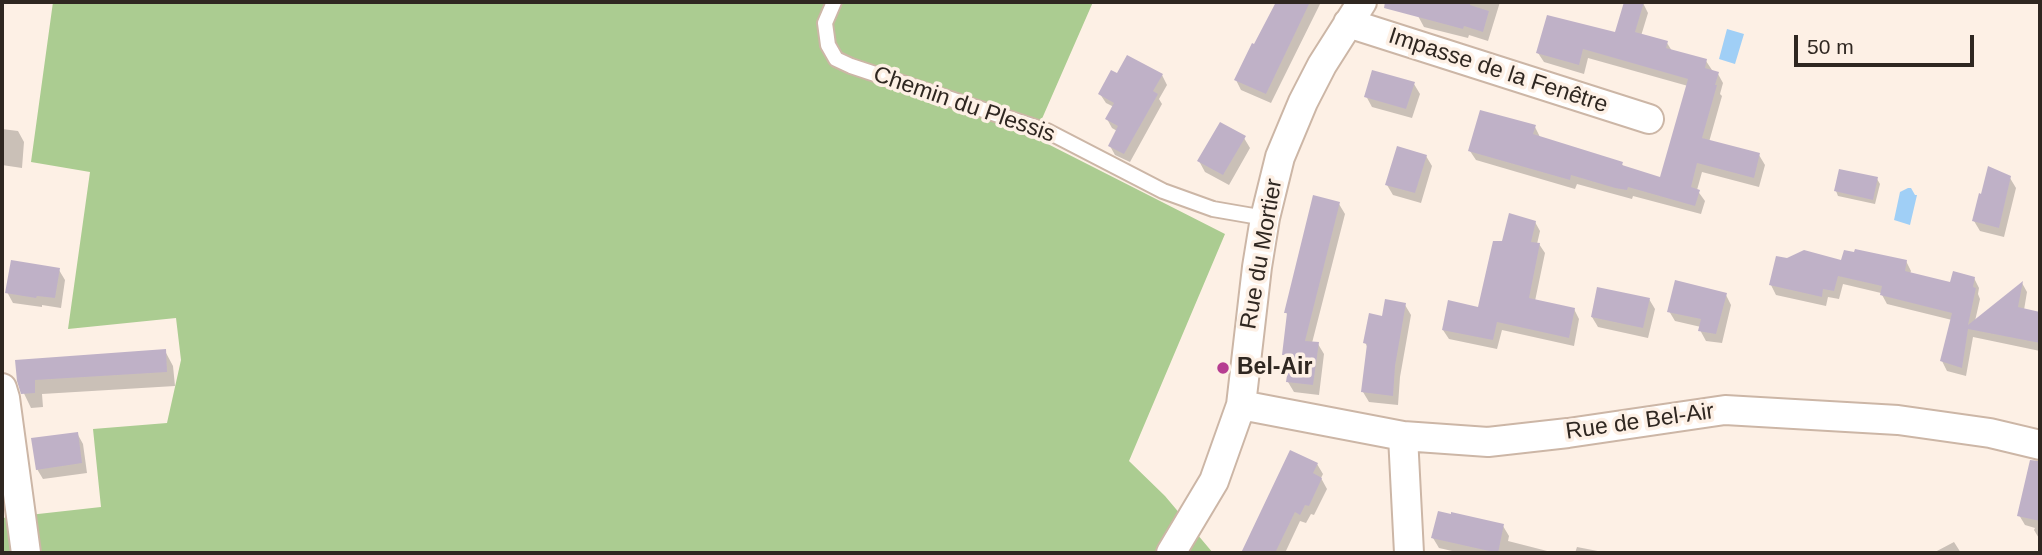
<!DOCTYPE html>
<html>
<head>
<meta charset="utf-8">
<style>
  body { margin:0 }
  #map { position:relative; width:2042px; height:555px; overflow:hidden; background:#fdf0e5; font-family:Arial,sans-serif }
  canvas { display:block }
  .frame { position:absolute; inset:0; border:4px solid #2f2721; pointer-events:none }
  .scale { position:absolute; left:1794px; top:35px; width:180px; height:32px; box-sizing:border-box; border:4px solid #2f2721; border-top:0; padding-left:9px; font-size:21px; line-height:24px; white-space:nowrap; color:#2f2721; -webkit-text-stroke:5px #fdf0e5; paint-order:stroke }
</style>
</head>
<body>
<div id="map">
<canvas width="2042" height="555"></canvas>
<div class="frame"></div>
<div class="scale">50 m</div>
</div>
<script>
const g = document.querySelector('canvas').getContext('2d');
g.lineJoin = 'round';
function fill(path, color) {
  g.fillStyle = color;
  g.fill(path, 'evenodd');
}
function toPath(rows) {
  const path = new Path2D();
  for (const r of rows) {
    path.moveTo(r[0], r[1]);
    for (let i = 2; i < r.length; i += 2) path.lineTo(r[i], r[i + 1]);
  }
  return path;
}
function stroke(path, color, width, dash) {
  g.strokeStyle = color;
  g.lineWidth = width;
  g.lineCap = dash ? 'butt' : 'round';
  g.setLineDash(dash || []);
  g.stroke(path);
}
function drawText(font, color, halo, rows, align = 'center') {
  g.font = font + ' Arial,sans-serif';
  g.lineWidth = 7;
  g.setLineDash([]);
  g.textBaseline = 'middle';
  g.strokeStyle = halo;
  g.fillStyle = color;
  for (const [text, x, y, turn = 0] of rows) {
    g.save();
    g.translate(x, y);
    g.rotate((+turn || 0) * Math.PI / 180);
    g.textAlign = isNaN(turn) ? turn : align;
    if (halo) g.strokeText(text, 0, 0);
    g.fillText(text, 0, 0);
    g.restore();
  }
}
fill(toPath([
  [53,2,1093,2,1034,137,1225,234,1129,461,1165,496,1213,553,2,553,2,518,101,507,93,429,167,423,181,360,176,318,68,329,90,172,31,162]
]), '#abcc91');
fill(toPath([
  [1727,29,1744,34,1735,64,1719,59],
  [1908,188,1911,188,1915,195,1917,195,1910,225,1894,220,1900,192]
]), '#a0cff6');
fill(toPath([
  [1278,2,1321,2,1271,103,1241,90,1236,80],
  [1422,2,1500,2,1488,41,1469,35,1468,38,1424,27,1418,16],
  [1625,2,1643,3,1648,13,1641,36,1667,43,1672,51,1706,61,1712,70,1718,74,1723,83,1720,94,1722,96,1709,142,1759,155,1765,165,1759,187,1702,172,1697,190,1705,201,1701,214,1633,196,1632,199,1577,184,1575,189,1476,160,1470,151,1535,127,1540,137,1622,164,1624,168,1661,179,1688,86,1588,58,1584,74,1544,62,1538,53,1616,35],
  [1117,75,1162,75,1167,85,1159,99,1162,104,1130,162,1115,155,1110,146,1117,131,1112,128,1107,119,1114,107,1106,103,1100,94],
  [1414,84,1420,94,1412,118,1372,107,1366,96],
  [2,129,18,131,24,142,22,168,2,165],
  [1244,138,1250,148,1229,185,1205,172,1199,161],
  [1426,156,1432,166,1421,203,1393,195,1387,185],
  [2010,178,2016,188,2004,237,1980,231,1974,221],
  [1877,179,1880,184,1875,204,1838,196,1836,191],
  [1339,204,1345,214,1312,343,1318,344,1324,354,1319,395,1294,392,1288,382,1290,365,1284,354,1288,317,1286,312],
  [1535,222,1540,231,1537,244,1539,244,1545,253,1535,301,1574,309,1579,319,1574,346,1502,330,1497,349,1449,339,1443,330,1480,309,1503,243],
  [1906,261,1911,271,1910,274,1952,284,1974,278,1979,288,1978,294,1980,299,1975,321,2022,283,2027,292,2024,310,2040,314,2040,351,1973,337,1966,376,1947,371,1942,361,1952,320,1887,304,1881,293,1843,284,1839,299,1828,297,1826,306,1776,295,1771,285,1843,262],
  [59,270,65,280,61,308,42,305,42,307,13,303,7,292],
  [1726,295,1731,305,1722,343,1706,341,1700,330,1701,327,1675,321,1669,311],
  [1649,299,1655,309,1648,338,1598,327,1592,317],
  [1405,305,1411,315,1400,377,1398,405,1369,402,1363,392,1368,349,1365,342],
  [165,351,173,366,175,386,42,394,43,407,31,408,18,381],
  [77,433,83,444,87,473,43,479,37,469],
  [1317,464,1323,474,1321,478,1327,489,1314,515,1311,514,1306,523,1300,521,1285,553,1245,553,1244,551],
  [2027,482,2040,485,2040,540,2034,530,2035,528,2025,525,2019,515],
  [1503,526,1509,536,1508,541,1555,553,1461,553,1439,548,1433,538],
  [1954,542,1961,553,1935,553,1935,552],
  [1577,547,1608,553,1575,553]
]), '#0003');
fill(toPath([
  [1276,2,1310,2,1266,94,1234,80,1252,43,1254,44],
  [1385,2,1471,2,1470,5,1489,11,1483,32,1464,26,1463,29,1384,8],
  [1624,2,1644,2,1635,32,1668,41,1666,48,1707,59,1705,68,1719,72,1715,85,1717,85,1702,138,1760,153,1754,178,1697,163,1691,187,1700,190,1695,206,1628,187,1627,190,1615,188,1571,175,1570,180,1468,151,1480,110,1536,125,1533,134,1623,162,1622,165,1660,177,1688,79,1583,49,1579,65,1536,53,1547,15,1615,32],
  [1127,55,1163,74,1153,91,1158,94,1124,154,1108,146,1118,126,1105,119,1114,103,1098,94,1111,70,1117,73],
  [1372,70,1415,82,1406,109,1364,97],
  [1220,122,1246,136,1223,175,1197,161],
  [1397,146,1427,155,1415,193,1385,185],
  [1988,166,2011,176,1999,228,1972,221,1979,193,1981,194],
  [1839,169,1878,177,1873,200,1834,191],
  [1313,195,1340,202,1305,341,1319,342,1313,385,1286,382,1290,355,1282,355,1287,313,1284,313],
  [1509,213,1536,221,1531,242,1540,243,1529,298,1575,308,1569,338,1497,322,1493,340,1442,330,1448,300,1478,307,1493,241,1502,241],
  [1855,249,1907,260,1905,271,1950,282,1953,271,1975,277,1973,287,1976,288,1968,325,2023,281,2018,307,2040,312,2040,343,1968,329,1962,368,1940,361,1952,313,1880,295,1882,286,1838,276,1834,291,1823,289,1822,297,1769,285,1776,256,1787,258,1804,250,1841,260,1844,250,1854,252],
  [11,260,60,268,55,298,37,296,36,298,5,293],
  [1675,280,1727,293,1716,334,1698,331,1701,319,1667,312],
  [1597,287,1650,298,1643,328,1591,317],
  [1385,299,1406,303,1395,366,1393,396,1361,392,1367,344,1363,343,1369,313,1382,316],
  [166,349,167,372,35,380,35,393,21,394,17,381,15,360],
  [78,432,82,463,36,470,31,438],
  [1290,450,1318,463,1313,473,1322,478,1309,506,1305,505,1300,515,1295,512,1275,553,1241,553],
  [2030,460,2040,461,2040,521,2017,516],
  [1438,511,1451,514,1451,512,1504,524,1498,553,1431,538]
]), '#bfb1c7');
const service = toPath([
  [834,2,825,23,828,45,836,59,851,66,1047,131,1163,191,1213,209,1265,218]
]);
const minor = toPath([
  [1348,23,1649,119],
  [2,388,5,398,26,553],
  [1241,405,1403,436,1488,442,1568,433,1725,410,1898,420,1990,433,2040,445],
  [1403,436,1409,553],
  [1171,553,1214,481,1241,405,1257,267,1265,218,1280,157,1303,102,1322,65,1362,2]
]);
stroke(service, '#ccb6a6', 18);
stroke(minor, '#ccb6a6', 32);
stroke(service, '#fff', 14);
stroke(minor, '#fff', 28);
for (const [x, y, r, color] of [
  [1223,368,7,"#b63d91"]
]) {
  const dot = new Path2D();
  dot.arc(x, y, r, 0, 2 * Math.PI);
  g.fillStyle = color;
  g.fill(dot);
  stroke(dot, '#fdf0e5', 2.5);
}
drawText('23px', '#2f2721', '#fdf0e5', [
  ["Impasse de la Fenêtre",1498,71,18],
  ["Chemin du Plessis",964,105,19],
  ["Rue du Mortier",1262,254,-80],
  ["Rue de Bel-Air",1640,422,-8]
]);
drawText('bold 23px', '#2f2721', '#fdf0e5', [
  ["Bel-Air",1237,368]
], 'left');
</script>
</body>
</html>
